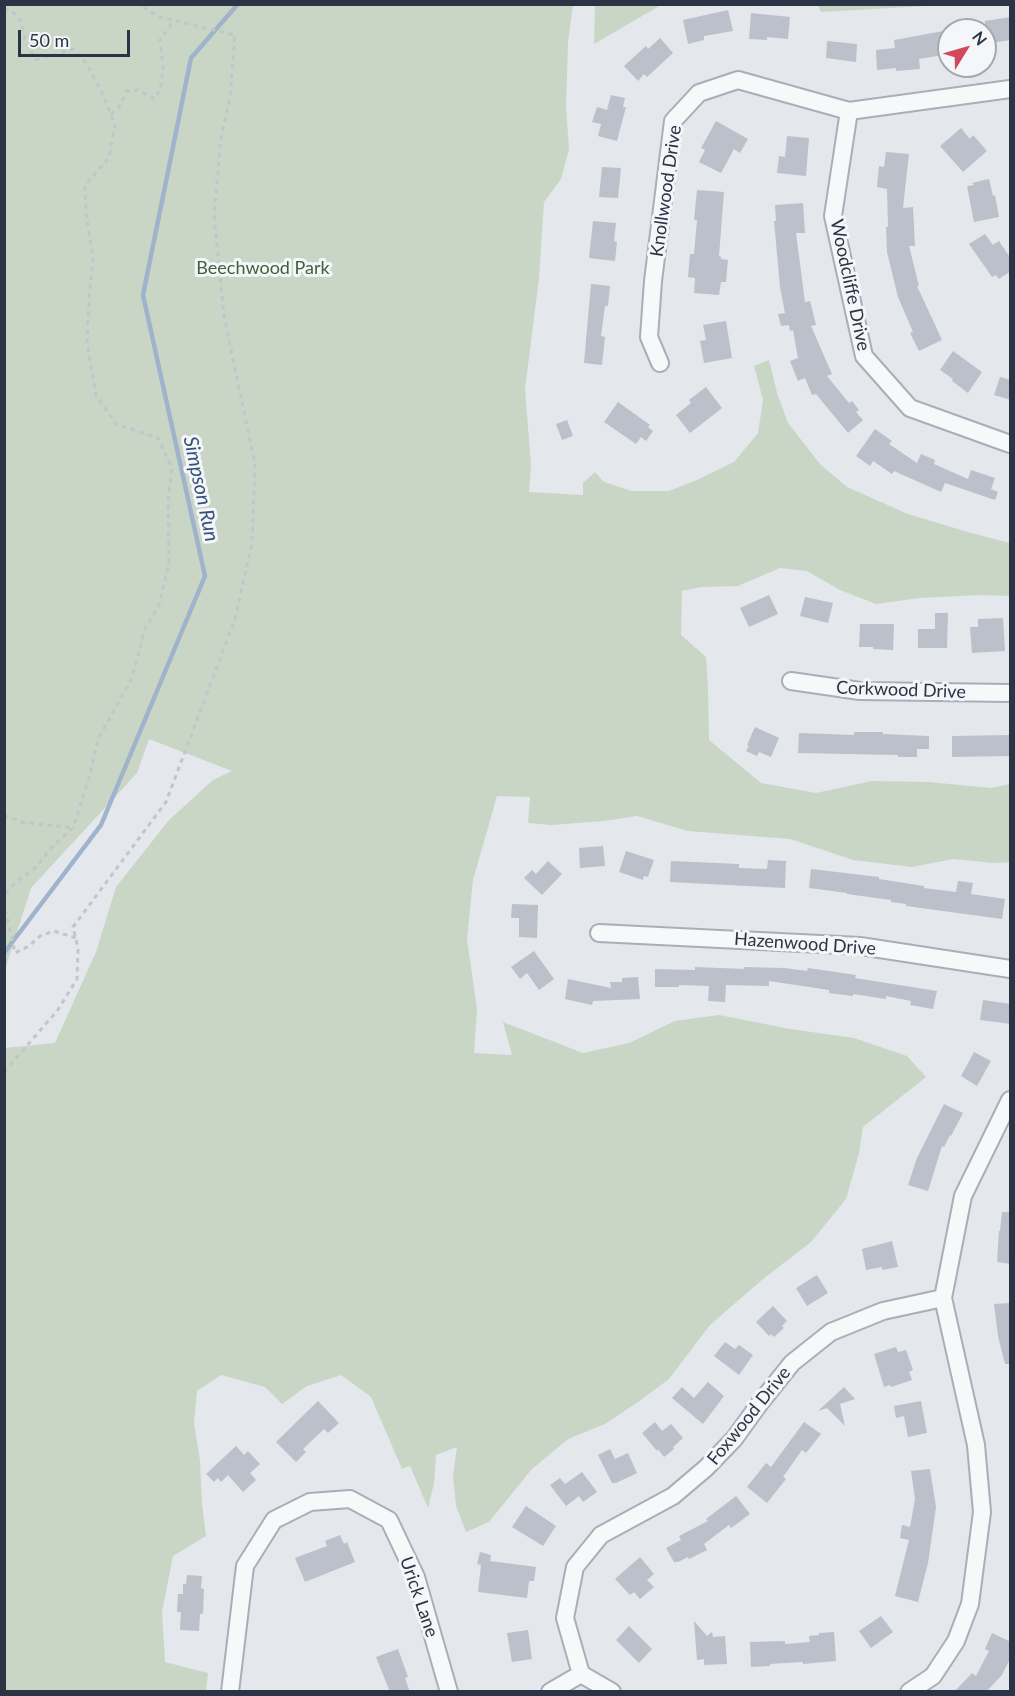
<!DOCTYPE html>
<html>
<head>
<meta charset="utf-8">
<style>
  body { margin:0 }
  #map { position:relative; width:1015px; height:1696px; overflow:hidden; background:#e4e7ec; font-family:Lato,sans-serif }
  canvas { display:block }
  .frame { position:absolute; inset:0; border:6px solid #2b3445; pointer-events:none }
  .north { position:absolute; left:937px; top:18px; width:60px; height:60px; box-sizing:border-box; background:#f4f6f9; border:2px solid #a4a8b1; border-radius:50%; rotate:53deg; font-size:16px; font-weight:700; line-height:24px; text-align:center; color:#2b3445 }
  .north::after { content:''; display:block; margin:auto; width:21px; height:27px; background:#d1495b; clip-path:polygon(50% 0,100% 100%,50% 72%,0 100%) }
  .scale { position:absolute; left:18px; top:30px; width:112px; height:27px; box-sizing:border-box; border:3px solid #2b3445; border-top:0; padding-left:8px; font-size:18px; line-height:21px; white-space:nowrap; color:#2b3445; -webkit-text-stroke:4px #f4f6f9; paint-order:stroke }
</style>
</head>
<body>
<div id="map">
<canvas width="1015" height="1696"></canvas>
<div class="frame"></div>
<div class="north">N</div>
<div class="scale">50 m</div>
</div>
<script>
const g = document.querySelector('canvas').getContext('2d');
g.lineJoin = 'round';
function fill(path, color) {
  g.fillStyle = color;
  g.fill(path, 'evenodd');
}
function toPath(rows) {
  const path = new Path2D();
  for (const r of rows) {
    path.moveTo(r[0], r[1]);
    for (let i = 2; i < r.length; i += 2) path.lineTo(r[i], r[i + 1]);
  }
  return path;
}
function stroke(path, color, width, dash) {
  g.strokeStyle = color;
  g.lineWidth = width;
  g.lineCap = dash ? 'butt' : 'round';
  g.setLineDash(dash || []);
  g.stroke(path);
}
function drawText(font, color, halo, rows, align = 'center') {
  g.font = font + ' Lato,sans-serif';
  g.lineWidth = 6;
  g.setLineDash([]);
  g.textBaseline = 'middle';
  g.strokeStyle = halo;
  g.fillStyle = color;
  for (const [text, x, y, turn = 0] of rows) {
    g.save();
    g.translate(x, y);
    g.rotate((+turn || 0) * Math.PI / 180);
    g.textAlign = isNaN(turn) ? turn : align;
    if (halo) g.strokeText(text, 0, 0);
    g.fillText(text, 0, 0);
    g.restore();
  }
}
fill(toPath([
  [5,4,573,5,568,42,566,105,569,149,561,179,544,202,539,278,525,389,531,466,529,492,583,495,583,483,595,472,604,482,632,491,669,491,697,480,734,462,758,433,763,400,754,366,769,360,777,393,788,423,820,464,847,487,908,514,971,533,1010,543,1010,596,981,595,919,598,876,604,840,590,807,571,780,568,738,586,701,587,682,591,681,635,706,657,708,687,709,740,761,783,816,793,872,781,929,782,991,788,1010,784,1010,862,995,863,953,859,912,867,853,860,790,839,688,831,637,816,604,821,551,825,528,823,530,797,497,796,473,880,467,939,477,1009,474,1053,512,1055,503,1022,583,1053,629,1043,675,1021,719,1015,790,1029,854,1038,907,1056,926,1077,863,1127,859,1153,846,1199,811,1242,763,1279,710,1325,669,1379,641,1400,605,1424,568,1439,531,1470,489,1522,466,1532,456,1506,453,1476,457,1447,436,1455,434,1483,428,1508,410,1466,402,1469,371,1397,341,1375,307,1386,282,1404,265,1387,221,1375,197,1391,194,1423,200,1460,202,1504,206,1536,173,1556,162,1612,165,1662,208,1673,206,1691,5,1691,5,1048,55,1043,96,952,116,887,169,820,213,780,232,771,149,739,137,773,31,888,5,970],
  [595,5,595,4,661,5,594,44],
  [818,5,943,5,821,12]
]), '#c9d6c5');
stroke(toPath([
  [4,953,101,825,205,576,143,295,191,58,238,4]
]), '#9fb4cc', 4.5);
fill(toPath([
  [728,10,733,31,704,36,704,40,688,44,683,20],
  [751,13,790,17,788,39,767,37,767,40,749,39],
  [1011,17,1011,40,985,44,985,21],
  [949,30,949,54,919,59,920,69,896,71,896,68,877,70,876,50,895,48,894,40],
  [660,38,673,53,647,77,644,74,638,81,624,66,646,46,648,49],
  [827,41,857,44,856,62,826,58],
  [611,95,625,98,623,107,626,107,617,141,598,136,601,124,592,122,597,107,607,110],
  [716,121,748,139,740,153,734,149,721,173,699,162,705,150,701,148],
  [961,128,970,139,973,135,987,151,963,172,940,146],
  [787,136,809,138,806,176,777,173,779,156,785,157],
  [886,152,909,154,903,208,913,207,915,246,909,246,919,286,917,286,942,340,919,351,910,333,913,332,898,297,887,252,886,227,888,227,887,189,877,187,879,166,884,167],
  [602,167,621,168,618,198,599,197],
  [989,179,993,196,995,195,999,217,974,222,967,186,974,185,972,183],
  [697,190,724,192,719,256,721,257,721,259,728,260,726,282,721,282,719,295,694,293,695,278,688,277,690,254,694,254,697,220,694,220],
  [803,203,805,233,796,233,805,302,810,301,816,325,811,326,832,374,827,376,849,403,852,401,859,410,856,412,863,420,848,433,816,394,812,395,805,378,798,381,790,361,798,358,793,330,790,331,789,325,781,326,778,314,785,313,780,287,774,221,776,221,775,205],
  [593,221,616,223,614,241,617,242,615,261,589,258],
  [985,234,993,245,999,241,1011,259,1011,271,999,279,996,275,992,277,969,244],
  [591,284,610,286,608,306,605,306,601,336,605,337,602,365,584,363],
  [726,321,732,358,704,363,700,341,706,340,703,325],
  [953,351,982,372,968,393,952,381,953,379,940,370],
  [1000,377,1011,380,1011,400,994,395],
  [706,387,722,408,690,433,676,415,691,403,689,400],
  [618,402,650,425,648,427,653,431,646,441,641,437,636,444,604,422],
  [567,420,573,436,562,440,556,424],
  [875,429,892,441,889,444,917,463,921,454,935,460,934,464,968,479,971,470,995,478,991,489,998,492,995,500,945,483,941,492,894,471,892,474,873,461,870,466,856,456],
  [769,595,778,614,749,627,740,608],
  [805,597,833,603,828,623,800,616],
  [935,613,948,613,947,648,918,648,918,629,935,629],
  [1003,618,1005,651,972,653,970,627,978,627,978,619],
  [860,624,894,624,893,650,873,649,873,647,859,647],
  [755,727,779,738,771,757,759,752,757,756,746,751,749,746,747,745],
  [854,732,883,732,883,734,929,736,929,749,917,749,917,757,898,757,898,755,798,753,799,733,854,735],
  [1011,735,1011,756,952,757,952,736],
  [603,846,605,866,580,868,579,848],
  [626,851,654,860,648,877,644,876,643,880,619,872],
  [768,860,786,861,785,888,670,882,671,861,739,864,739,868,767,869],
  [548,861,562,874,542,895,524,878,532,870,536,874],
  [811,869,879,877,879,879,924,886,924,888,956,892,958,881,973,883,971,894,1005,899,1002,919,906,906,906,904,891,902,891,900,847,894,847,893,809,888],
  [512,904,538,905,537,938,519,937,519,918,511,918],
  [534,951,554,979,539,990,527,973,520,979,511,967],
  [695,967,744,969,744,967,784,968,807,971,808,968,856,975,855,978,937,991,933,1009,910,1005,911,1001,886,996,886,999,853,994,853,996,829,993,829,990,769,981,769,986,726,985,725,1002,708,1001,709,986,679,985,679,987,655,987,655,969,695,970],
  [638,977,640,999,593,1001,592,1005,565,999,568,979,611,988,610,982,622,982,622,978],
  [983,1000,1011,1004,1011,1024,980,1020],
  [974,1052,991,1061,977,1086,961,1076],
  [944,1104,963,1113,951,1136,950,1135,944,1147,942,1146,928,1191,908,1185,917,1158],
  [1002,1212,1011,1212,1011,1264,997,1262,999,1231,1000,1231],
  [892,1241,898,1267,882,1270,882,1267,866,1270,862,1249],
  [817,1275,828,1293,807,1306,796,1288],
  [1011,1303,1011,1364,1005,1364,998,1336,994,1304],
  [773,1306,787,1321,782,1326,784,1328,774,1337,771,1334,769,1336,756,1322],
  [725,1342,735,1349,739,1345,753,1355,739,1375,714,1356],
  [896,1347,898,1352,906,1350,913,1370,909,1372,912,1380,891,1387,890,1385,884,1387,874,1354],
  [708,1382,724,1396,703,1424,672,1398,682,1387,694,1398],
  [844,1387,855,1399,840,1404,845,1426,827,1408,818,1411],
  [318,1401,339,1423,328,1433,324,1429,303,1449,306,1452,296,1462,276,1442],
  [921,1401,927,1433,908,1437,904,1416,896,1418,894,1406],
  [655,1422,662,1431,671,1424,683,1438,673,1447,674,1449,664,1457,658,1449,657,1451,642,1433],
  [804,1422,821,1434,806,1453,802,1450,783,1477,786,1479,767,1503,747,1487,766,1463,771,1467],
  [236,1446,244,1455,248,1451,260,1464,250,1473,256,1480,243,1492,228,1475,221,1482,218,1478,214,1482,206,1474],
  [610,1449,615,1459,628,1453,637,1473,616,1483,612,1483,598,1455],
  [930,1469,936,1507,928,1563,918,1602,895,1596,909,1540,900,1538,902,1525,910,1527,915,1499,911,1471],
  [582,1472,597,1492,583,1502,579,1496,566,1506,550,1485,560,1478,565,1484],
  [736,1496,750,1514,731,1528,729,1525,704,1544,707,1550,689,1559,688,1557,678,1562,674,1562,666,1548,681,1540,679,1536,708,1521,706,1519],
  [526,1506,556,1526,543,1546,512,1527],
  [340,1535,344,1544,347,1542,355,1562,305,1582,295,1558,327,1546,325,1541],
  [480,1552,491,1555,490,1561,536,1567,534,1581,529,1581,527,1598,478,1592,481,1565,477,1564],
  [640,1557,654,1574,647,1580,654,1587,640,1599,634,1592,630,1595,615,1579],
  [187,1575,202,1576,201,1588,204,1589,203,1614,200,1614,199,1631,180,1630,181,1612,177,1612,178,1594,183,1594,183,1584,186,1584],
  [881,1616,893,1632,871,1648,859,1631],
  [694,1621,707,1636,712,1632,713,1637,725,1636,727,1664,704,1665,704,1659,697,1660],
  [629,1626,652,1649,639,1663,616,1640],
  [528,1630,532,1659,512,1662,507,1633],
  [834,1632,836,1661,803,1664,803,1662,770,1664,770,1666,751,1667,750,1642,785,1641,785,1644,810,1642,809,1636,819,1635,819,1633],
  [992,1633,1011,1642,1011,1657,1002,1675,986,1692,954,1692,972,1673,976,1676,989,1651,985,1649],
  [398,1649,408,1677,405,1678,410,1692,390,1692,376,1657]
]), '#bbc0ca');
const minor = toPath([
  [849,111,833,216,864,356,910,408,1010,444],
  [660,363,649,337,653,281,673,121,699,93,738,80,849,111,1010,89],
  [791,681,860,691,1010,693],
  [599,933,860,946,1010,969],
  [230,1692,245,1566,274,1520,310,1502,350,1499,389,1520,416,1577,449,1692],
  [550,1692,581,1674],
  [612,1692,581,1674,565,1618,575,1567,601,1535,673,1496,706,1468,734,1439,760,1403,792,1363,831,1332,883,1311,943,1298],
  [909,1692,933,1676,956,1641,970,1604,982,1512,976,1445,943,1298,963,1196,1010,1100]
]);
stroke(minor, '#a9aeb7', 20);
stroke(toPath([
  [4,9,12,11,21,22,25,40,36,60,73,49,87,64,102,93,115,124,109,158,85,185,86,212,93,260,89,298,87,343,96,395,116,424,158,438,172,468,168,502,169,563,159,605,145,629,132,678,98,739,90,774,73,828,51,848,35,868,16,882,4,895],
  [111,114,118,109,127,91,138,90,155,99,160,90,163,69,160,40,174,20],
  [4,815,21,822,73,828],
  [4,831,5,815],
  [4,911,6,912,15,953,29,946,40,936,54,931,76,938],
  [4,1072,57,1011,77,979,78,948,73,927,166,802,235,619,252,543,255,464,224,316,214,215,221,138,230,98,235,35,159,17,138,4]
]), '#c2c5cb', 3, [4.5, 4.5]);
stroke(minor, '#f7f8fa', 16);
drawText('18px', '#2b3445', '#f4f6f9', [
  ["Knollwood Drive",666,191,-82],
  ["Woodcliffe Drive",850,285,78],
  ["Corkwood Drive",901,690,2],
  ["Hazenwood Drive",805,944,4],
  ["Foxwood Drive",749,1416,-51],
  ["Urick Lane",419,1597,71]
]);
drawText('18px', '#3f6138', '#f4f6f9', [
  ["Beechwood Park",263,268]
]);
drawText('italic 20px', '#34527a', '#f4f6f9', [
  ["Simpson Run",201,489,78]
]);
</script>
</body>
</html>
